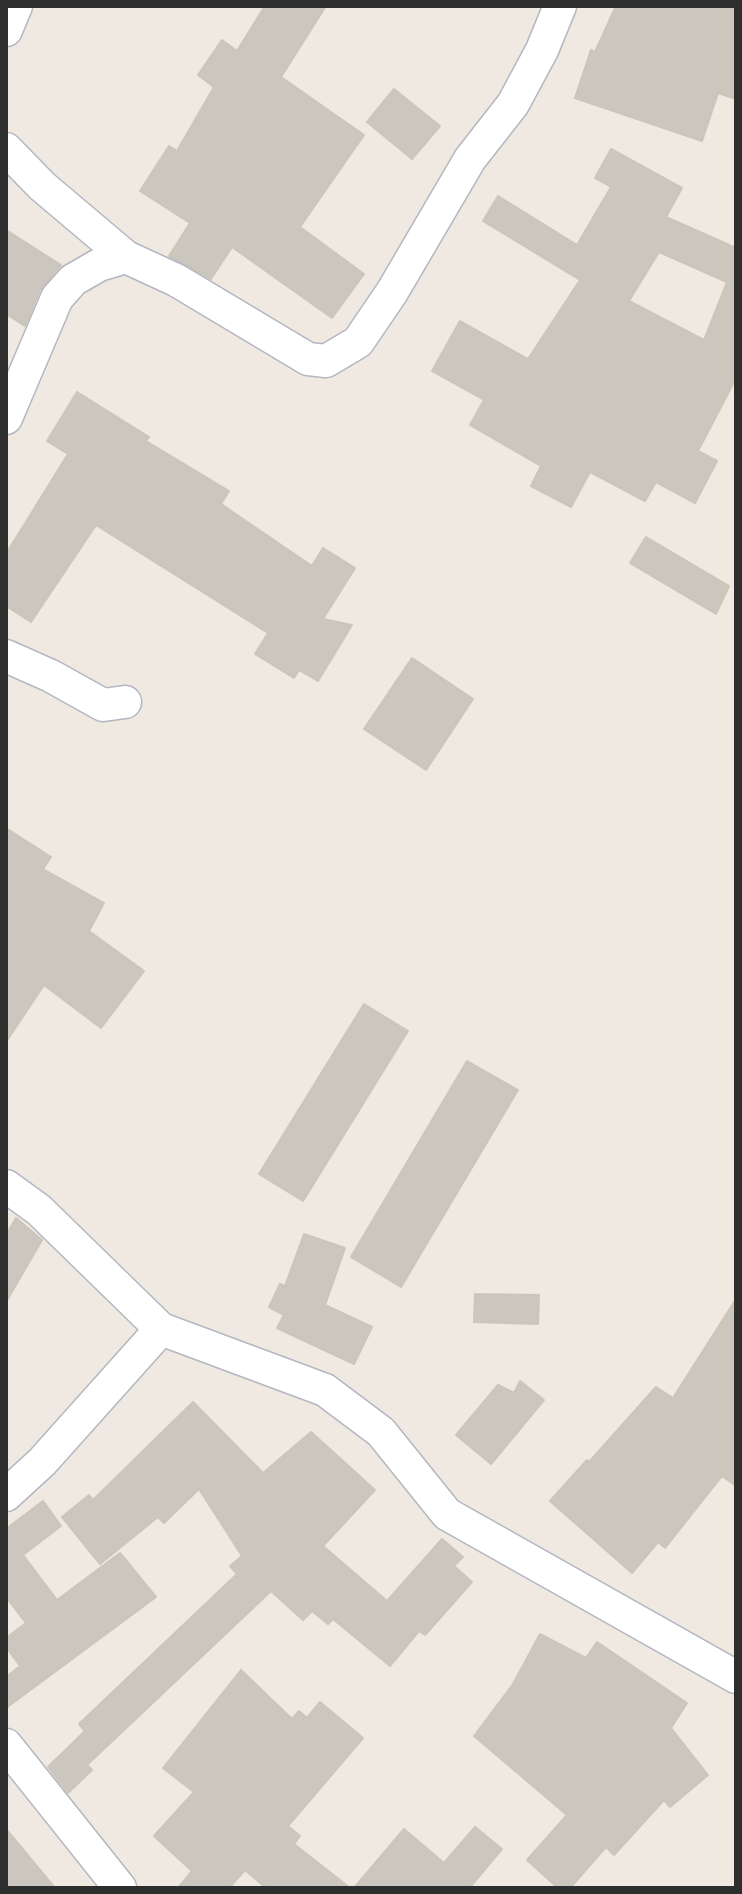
<!DOCTYPE html>
<html>
<head>
<meta charset="utf-8">
<style>
  body { margin:0 }
  #map { position:relative; width:742px; height:1894px; overflow:hidden; background:#efe9e1; font-family:Helvetica,sans-serif }
  canvas { display:block }
  .frame { position:absolute; inset:0; border:8px solid #2e2e2e; pointer-events:none }
</style>
</head>
<body>
<div id="map">
<canvas width="742" height="1894"></canvas>
<div class="frame"></div>
</div>
<script>
const g = document.querySelector('canvas').getContext('2d');
g.lineJoin = 'round';
function fill(path, color) {
  g.fillStyle = color;
  g.fill(path, 'evenodd');
}
function toPath(rows) {
  const path = new Path2D();
  for (const r of rows) {
    path.moveTo(r[0], r[1]);
    for (let i = 2; i < r.length; i += 2) path.lineTo(r[i], r[i + 1]);
  }
  return path;
}
function stroke(path, color, width, dash) {
  g.strokeStyle = color;
  g.lineWidth = width;
  g.lineCap = dash ? 'butt' : 'round';
  g.setLineDash(dash || []);
  g.stroke(path);
}
const building = toPath([
  [265,6,326,6,281,77,364,135,300,227,364,274,332,318,232,247,211,279,169,256,190,223,140,191,169,146,177,151,214,87,198,75,222,40,237,51,265,6],
  [616,6,736,6,736,99,718,93,702,141,575,98,591,50,595,52,616,6],
  [394,89,440,126,412,159,367,122,394,89],
  [611,149,682,188,666,217,736,248,736,378,698,451,717,461,695,503,656,482,645,501,590,472,571,507,531,486,541,466,470,425,484,400,432,371,460,321,528,359,580,280,483,221,498,196,577,245,611,187,595,178,611,149],
  [659,252,727,282,704,340,629,301,659,252],
  [6,230,61,265,40,290,25,326,6,314,6,230],
  [77,392,149,437,146,441,229,491,221,504,312,566,323,548,355,568,323,619,352,625,318,681,299,670,294,678,255,654,268,633,96,525,31,622,6,606,6,554,68,454,47,441,77,392],
  [646,537,729,586,716,614,630,563,646,537],
  [412,658,473,699,426,770,364,729,412,658],
  [6,828,51,857,43,869,104,903,89,931,144,971,101,1028,44,985,6,1042,6,828],
  [364,1004,408,1031,303,1201,259,1174,364,1004],
  [467,1061,518,1090,401,1287,351,1257,467,1061],
  [16,1218,42,1240,6,1302,6,1235,16,1218],
  [304,1234,345,1248,325,1305,372,1327,354,1364,277,1328,284,1315,269,1307,280,1284,285,1286,304,1234],
  [475,1294,539,1295,538,1324,474,1322,475,1294],
  [736,1299,736,1486,722,1476,665,1548,658,1542,632,1573,550,1501,587,1460,589,1462,656,1387,673,1398,736,1299],
  [520,1381,544,1400,491,1464,456,1435,498,1385,514,1393,520,1381],
  [193,1402,263,1473,311,1432,375,1490,323,1546,387,1601,442,1539,463,1557,454,1566,472,1582,425,1635,419,1631,390,1666,333,1619,328,1624,312,1611,303,1620,271,1591,87,1765,92,1770,68,1793,48,1767,85,1731,79,1724,237,1574,230,1566,242,1556,199,1489,164,1523,158,1517,100,1564,62,1517,89,1495,93,1500,193,1402],
  [43,1501,61,1526,23,1555,57,1600,120,1553,156,1597,6,1708,6,1677,20,1666,6,1647,6,1638,26,1623,6,1597,6,1529,43,1501],
  [540,1634,586,1658,597,1642,687,1703,671,1728,708,1775,670,1807,664,1800,614,1855,606,1847,570,1888,558,1888,527,1860,567,1815,474,1736,513,1684,540,1634],
  [241,1670,292,1719,299,1711,307,1718,320,1702,363,1738,288,1826,300,1836,294,1844,350,1888,266,1888,245,1870,229,1888,178,1888,192,1871,154,1836,194,1792,163,1768,241,1670],
  [475,1827,502,1849,471,1886,473,1888,354,1888,404,1829,444,1863,475,1827],
  [6,1829,55,1888,6,1888,6,1829]
]);
fill(building, '#cbc7bf');
stroke(building, '#cbc5ba', 2);
const street = toPath([
  [6,30,16,6],
  [6,149,42,186,126,257,176,280,308,359,326,361,358,342,392,292,470,159,513,104,542,50,560,6],
  [6,418,57,298,73,280,99,265,126,257],
  [6,656,51,676,103,705,125,702],
  [6,1186,39,1210,161,1329,325,1390,381,1432,447,1514,736,1677],
  [6,1495,42,1462,161,1329],
  [6,1745,120,1888]
]);
stroke(street, '#b4b7c1', 35);
stroke(street, '#fff', 32);
</script>
</body>
</html>
